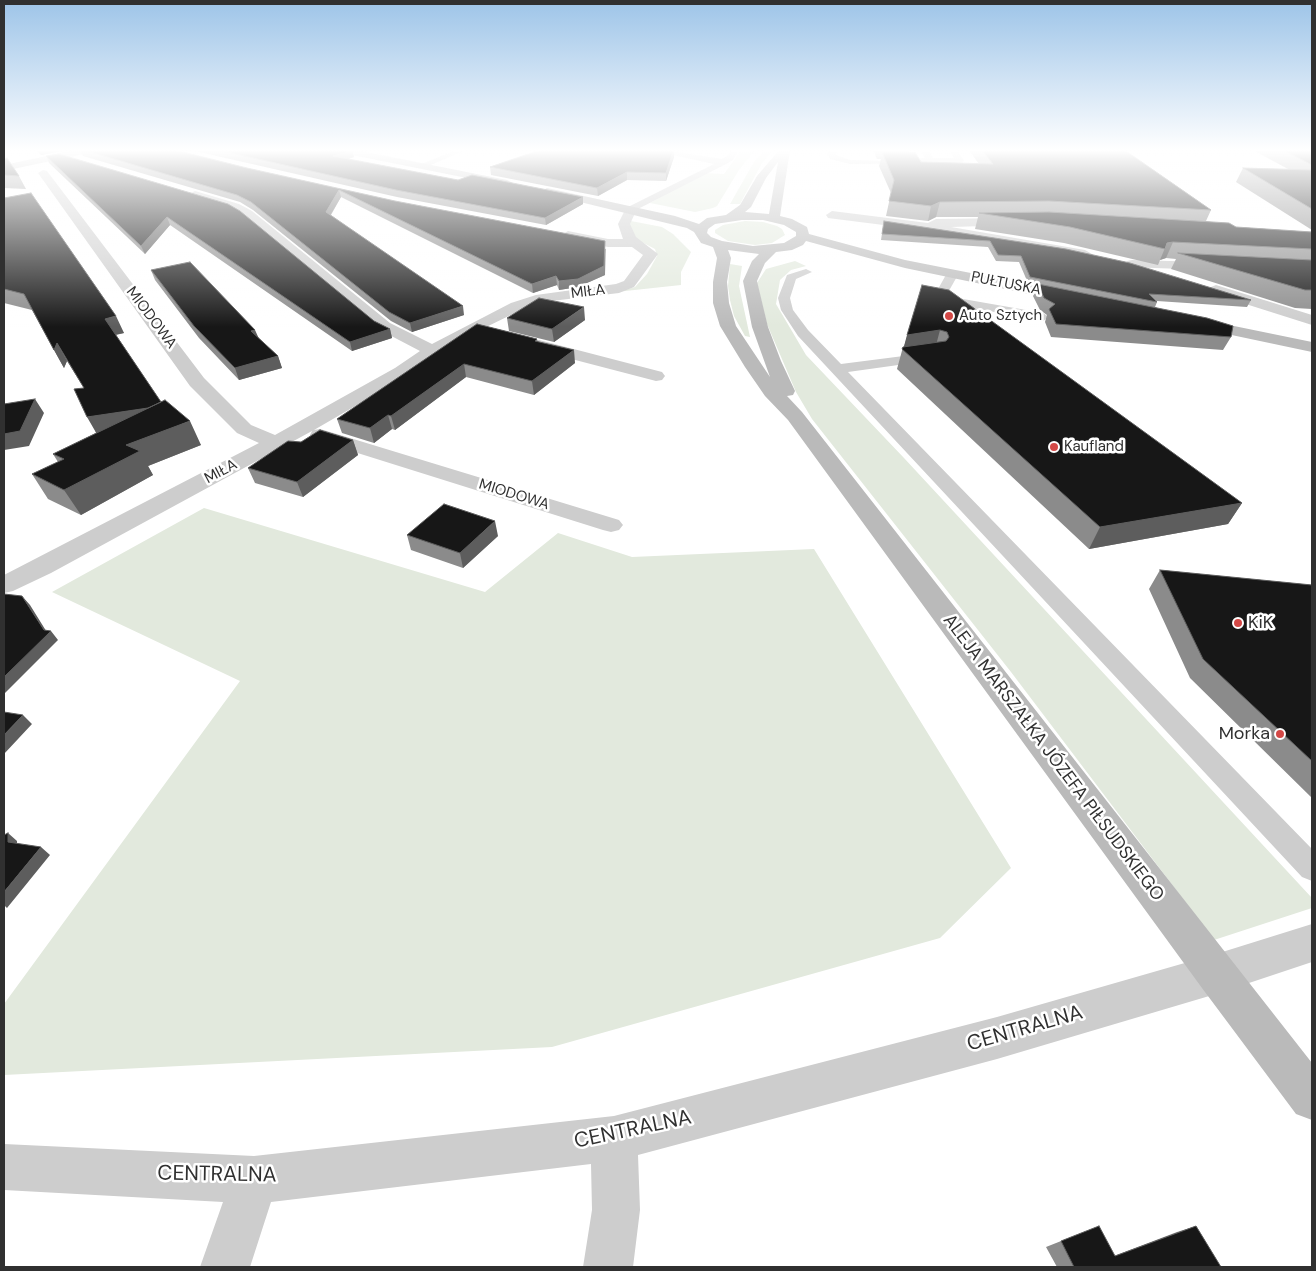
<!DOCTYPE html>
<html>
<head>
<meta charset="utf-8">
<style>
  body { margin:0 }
  #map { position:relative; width:1316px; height:1271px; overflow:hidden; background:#fff; font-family:"DM Sans",sans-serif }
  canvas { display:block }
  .frame { position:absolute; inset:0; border:5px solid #303030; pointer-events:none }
</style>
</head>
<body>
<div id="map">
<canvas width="1316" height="1271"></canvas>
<div class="frame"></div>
</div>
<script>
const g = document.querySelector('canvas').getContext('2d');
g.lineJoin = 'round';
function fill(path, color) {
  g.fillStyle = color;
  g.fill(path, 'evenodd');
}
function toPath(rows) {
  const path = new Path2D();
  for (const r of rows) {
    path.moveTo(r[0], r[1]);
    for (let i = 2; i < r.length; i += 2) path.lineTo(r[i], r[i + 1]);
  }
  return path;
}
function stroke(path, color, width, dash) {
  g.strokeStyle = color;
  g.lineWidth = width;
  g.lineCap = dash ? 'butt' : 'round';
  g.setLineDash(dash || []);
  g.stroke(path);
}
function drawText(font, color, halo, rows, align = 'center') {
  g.font = font + ' "DM Sans",sans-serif';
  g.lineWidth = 5;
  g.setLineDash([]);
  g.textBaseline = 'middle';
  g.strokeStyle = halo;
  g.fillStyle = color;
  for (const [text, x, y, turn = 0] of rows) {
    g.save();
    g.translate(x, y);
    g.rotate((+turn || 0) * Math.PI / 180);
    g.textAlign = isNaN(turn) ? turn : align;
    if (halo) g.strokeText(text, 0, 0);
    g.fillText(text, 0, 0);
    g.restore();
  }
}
fill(toPath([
  [742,149,755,150,739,170,717,206,713,208,695,212,650,203,704,173,724,174],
  [766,149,775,149,762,163,740,204,730,204,754,162],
  [631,221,662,227,673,234,691,252,681,272,681,285,616,292,635,287,647,274,657,256,655,249,636,239,628,223],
  [745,221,763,222,777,226,782,229,785,235,772,243,755,245,728,241,715,233,715,230,723,225],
  [795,261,806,266,791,270,780,280,776,304,806,355,904,458,1312,898,1312,908,1214,940,1011,672,812,419,796,392,767,324,757,283,766,269],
  [730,264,742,266,739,286,750,337,745,336,734,316,730,300,728,286],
  [204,508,485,592,558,533,632,557,814,549,1011,868,940,938,552,1047,4,1075,4,1004,240,681,52,592]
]), '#e2e9dd');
fill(toPath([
  [458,149,468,149,424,168,417,166,458,149],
  [645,149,659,149,722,159,727,156,732,149,740,149,733,160,726,164,634,211,628,211,628,207,714,164,645,149],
  [832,149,840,149,835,154,836,155,850,160,886,161,925,158,920,149,928,149,933,158,954,158,949,149,957,149,964,161,960,163,850,164,830,159,827,153,832,149],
  [806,269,812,272,796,279,790,298,793,310,808,330,841,364,927,353,932,354,934,357,927,361,848,372,1312,849,1312,881,1302,877,798,336,781,310,778,298,787,275,806,269],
  [953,270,959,273,946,296,1043,313,1049,317,1043,321,935,301,933,298,947,273,953,270]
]), '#cdcdcd');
fill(toPath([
  [43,170,47,171,204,378,251,425,275,435,395,368,420,351,378,329,244,217,231,210,191,197,189,195,191,193,195,191,239,204,252,211,390,323,432,344,511,303,536,295,616,284,624,281,643,255,632,247,608,247,563,238,561,235,568,231,608,239,623,239,618,224,627,206,635,206,637,209,630,224,636,237,658,254,634,287,619,293,543,302,523,309,478,331,438,355,407,376,314,430,320,429,327,431,619,520,623,525,619,530,611,532,603,530,313,439,310,435,312,431,51,573,13,591,4,593,4,575,259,443,237,433,190,386,38,173,43,170],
  [832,211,928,223,936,219,1013,218,1017,219,1019,222,1017,225,951,227,1085,250,1092,254,1085,258,931,231,828,218,826,215,832,211],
  [1132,260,1210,262,1215,263,1217,266,1215,269,1210,270,1127,267,1125,264,1127,261,1132,260],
  [1216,285,1312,315,1312,325,1211,293,1208,290,1211,287,1216,285],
  [539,340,662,372,665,376,662,380,656,381,533,349,530,345,533,341,539,340],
  [1312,924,1312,962,1216,994,997,1059,638,1155,640,1210,633,1267,583,1267,592,1210,591,1164,271,1202,250,1267,200,1267,223,1202,4,1190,4,1144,254,1156,614,1116,997,1017,1216,954,1312,924]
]), '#cdcdcd');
fill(toPath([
  [80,149,98,149,93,152,4,171,4,165,80,149],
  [332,149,351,149,507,180,513,183,507,186,337,152,332,149],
  [780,149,790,150,780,216,792,219,807,227,809,234,905,260,1072,293,1077,295,1080,298,1077,301,1072,303,905,268,806,241,803,245,792,250,776,252,765,263,757,281,768,327,781,361,795,391,793,395,787,396,802,412,1312,1063,1312,1120,1296,1114,1202,988,788,420,765,396,745,367,720,326,713,303,713,282,717,258,713,247,701,243,694,232,687,228,543,193,541,191,547,188,675,216,699,224,707,218,726,215,740,205,757,176,780,149],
  [778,162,769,214,745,212,751,207,766,178,778,162],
  [742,220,763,220,784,225,796,232,796,236,784,243,753,246,722,241,711,237,707,233,708,229,715,224,742,220],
  [728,250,759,254,752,261,743,281,752,327,770,377,736,326,729,303,727,282,731,258,728,250],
  [1195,318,1312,342,1312,352,1189,326,1187,323,1189,320,1195,318]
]), '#bababa');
fill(toPath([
  [34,149,72,149,41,155],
  [80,149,247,168,606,249,605,275,578,287,559,290,557,285,533,293,341,197,331,215,464,315,412,332,391,321,253,210,240,202,83,156],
  [186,149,343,149,352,151,354,157,348,159,458,180,583,197,583,204,546,225,397,197],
  [543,149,677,149,677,150,674,150,674,157,666,181,627,180,598,196,491,175,490,167],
  [873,149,910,149,909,152,921,162,979,164,968,149,1123,149,1211,210,1206,221,1236,227,1312,232,1312,309,1295,308,1171,269,1176,259,1166,258,1160,260,1158,265,1064,243,975,229,978,217,936,217,928,221,886,216,891,193,879,166,881,159,877,159],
  [1251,149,1312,149,1312,230,1236,182,1243,168,1288,169],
  [4,156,19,176,26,189,4,188],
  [46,156,390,329,392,338,352,351,170,225,145,254,49,163],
  [4,198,124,333,116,335,161,402,201,445,148,466,153,475,81,515,48,499,32,474,58,462,53,454,96,433,84,388,67,361,64,368,32,310,4,303],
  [884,221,1066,249,1251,300,1247,307,1157,301,1157,302,1155,307,1231,337,1223,350,1051,337,1045,322,1047,315,1040,310,1033,296,1037,285,1028,283,1019,262,996,261,988,247,881,240],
  [151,270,258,338,278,356,282,368,239,380,199,338,155,280],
  [922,285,1242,503,1228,524,1089,549,897,369,903,347,904,347],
  [507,318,585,320,554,342,509,331],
  [477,324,537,339,538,342,575,363,534,395,466,377,395,430,392,429,374,443,342,433,337,419],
  [353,440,358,455,303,497,255,483,248,468,301,442],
  [407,535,498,536,463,568,411,550],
  [1160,570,1312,585,1312,798,1190,678,1149,589],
  [1099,1226,1114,1256,1177,1232,1196,1226,1221,1267,1057,1267,1046,1247]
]), '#8b8b8b');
fill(toPath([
  [38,149,72,149,41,155],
  [674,149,674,157,666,181,666,173],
  [352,151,354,157,335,163,333,156],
  [627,172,627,180,598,196,597,188],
  [339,190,341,197,328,219,326,212],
  [583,197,583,204,546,225,545,218],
  [940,202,936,217,928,221,931,206],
  [167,217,170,225,145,254,141,246],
  [605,241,605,275,578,287,559,290,559,281],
  [1173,242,1166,258,1160,260,1167,243],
  [556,276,557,285,533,293,532,284],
  [463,306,464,315,412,332,410,323],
  [584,307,585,320,554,342,552,329],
  [116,316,124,333,114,335,105,319],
  [390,329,392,338,352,351,350,342],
  [255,330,260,341,251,331],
  [940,330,935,349,903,350,907,335],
  [57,343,67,361,64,368,54,350],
  [574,350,575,363,534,395,532,381],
  [278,356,282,368,239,380,235,368],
  [464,364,466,377,395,430,391,416],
  [35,399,44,413,29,446,4,450,4,434],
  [164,406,98,436,87,417],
  [388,415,392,429,374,443,370,428],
  [190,421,201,445,148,466,153,475,81,515,64,490,126,445],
  [353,440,358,455,303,497,297,482],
  [1242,503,1228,524,1089,549,1100,527],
  [495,521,498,536,463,568,460,553],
  [22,596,30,605,48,634,51,631,58,640,4,694,4,677,44,630],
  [23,715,32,724,4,754,4,735],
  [8,833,17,841,17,850,8,842],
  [41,847,50,855,7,908,4,905,4,892]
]), '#5d5d5d');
const building = toPath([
  [80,149,171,149,247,168,395,201,605,241,604,266,578,279,559,281,556,276,532,284,339,190,326,212,463,306,410,323,389,312,251,202,237,195,80,149],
  [213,149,343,149,352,151,333,156,458,180,472,175,583,197,545,218,396,190,213,149],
  [543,149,674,149,666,173,627,172,597,188,490,167,543,149],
  [981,149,1123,149,1211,210,1049,201,940,202,931,206,889,201,894,180,882,152,915,152,921,162,993,164,981,149],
  [1281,149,1312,149,1312,165,1281,149],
  [59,154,228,204,240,211,374,321,390,329,350,342,167,217,141,246,46,156,59,154],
  [7,158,19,176,4,175,4,159,7,158],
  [1243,168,1312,170,1312,209,1243,168],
  [31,193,116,316,105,319,161,402,148,408,87,417,74,389,84,388,57,343,54,350,24,294,4,289,4,198,31,193],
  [1049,212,1229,223,1236,227,1312,232,1312,249,1173,242,1167,243,1165,249,1070,227,979,213,1049,212],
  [884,221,1066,249,1130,263,1251,300,1149,294,1157,302,1030,277,1021,256,998,255,990,241,882,234,884,221],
  [1178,253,1312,260,1312,290,1305,290,1178,253],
  [190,262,255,330,251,331,278,356,235,368,194,326,151,270,190,262],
  [1038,284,1207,318,1233,326,1231,337,1056,324,1049,309,1055,304,1044,298,1038,284],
  [922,285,949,290,1242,503,1100,527,902,349,903,347,946,341,949,337,947,332,940,330,907,335,922,285],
  [539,298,584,307,552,329,507,318,539,298],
  [477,324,537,339,535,341,574,350,532,381,464,364,391,416,388,415,370,428,337,419,477,324],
  [35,399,20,431,4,434,4,404,35,399],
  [165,400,190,421,126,445,140,451,64,490,32,474,64,459,53,454,165,400],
  [320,430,353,440,297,482,248,468,288,441,301,442,320,430],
  [444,504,495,521,460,553,407,535,444,504],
  [1160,570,1312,585,1312,761,1203,659,1160,570],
  [4,594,22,596,44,630,51,631,4,677,4,594],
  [4,712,23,715,4,735,4,712],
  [8,833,8,842,41,847,4,892,4,835,8,833],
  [1099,1226,1115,1256,1196,1226,1221,1267,1074,1267,1061,1241,1099,1226]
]);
fill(building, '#171717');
stroke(building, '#5d5d5d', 1);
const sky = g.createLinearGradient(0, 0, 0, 327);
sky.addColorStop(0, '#9dc4e8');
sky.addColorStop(0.46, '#fff');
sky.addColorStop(1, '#ffffff00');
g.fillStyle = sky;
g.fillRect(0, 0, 1316, 327);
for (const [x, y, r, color] of [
  [949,316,5,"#d34846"],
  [1054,447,5,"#d34846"],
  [1238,623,5,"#d34846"],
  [1280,734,5,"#d34846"]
]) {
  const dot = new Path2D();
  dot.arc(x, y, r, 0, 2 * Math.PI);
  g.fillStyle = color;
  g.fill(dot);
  stroke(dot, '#fff', 2);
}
drawText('15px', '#303030', '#fff', [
  ["PUŁTUSKA",1006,284,11],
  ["MIŁA",588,292,-7],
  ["MIODOWA",151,318,53],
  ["MIŁA",221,472,-28],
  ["MIODOWA",514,495,17]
]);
drawText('15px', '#303030', '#fff', [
  ["Auto Sztych",959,316],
  ["Kaufland",1064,447]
], 'left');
drawText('18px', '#303030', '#fff', [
  ["KiK",1248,623],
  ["Morka",1270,734,"right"]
], 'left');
drawText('18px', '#303030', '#fff', [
  ["ALEJA MARSZAŁKA JÓZEFA PIŁSUDSKIEGO",1053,758,53]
]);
drawText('21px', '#303030', '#fff', [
  ["CENTRALNA",1025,1029,-16],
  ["CENTRALNA",633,1130,-12],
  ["CENTRALNA",217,1175,1]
]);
</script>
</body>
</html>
